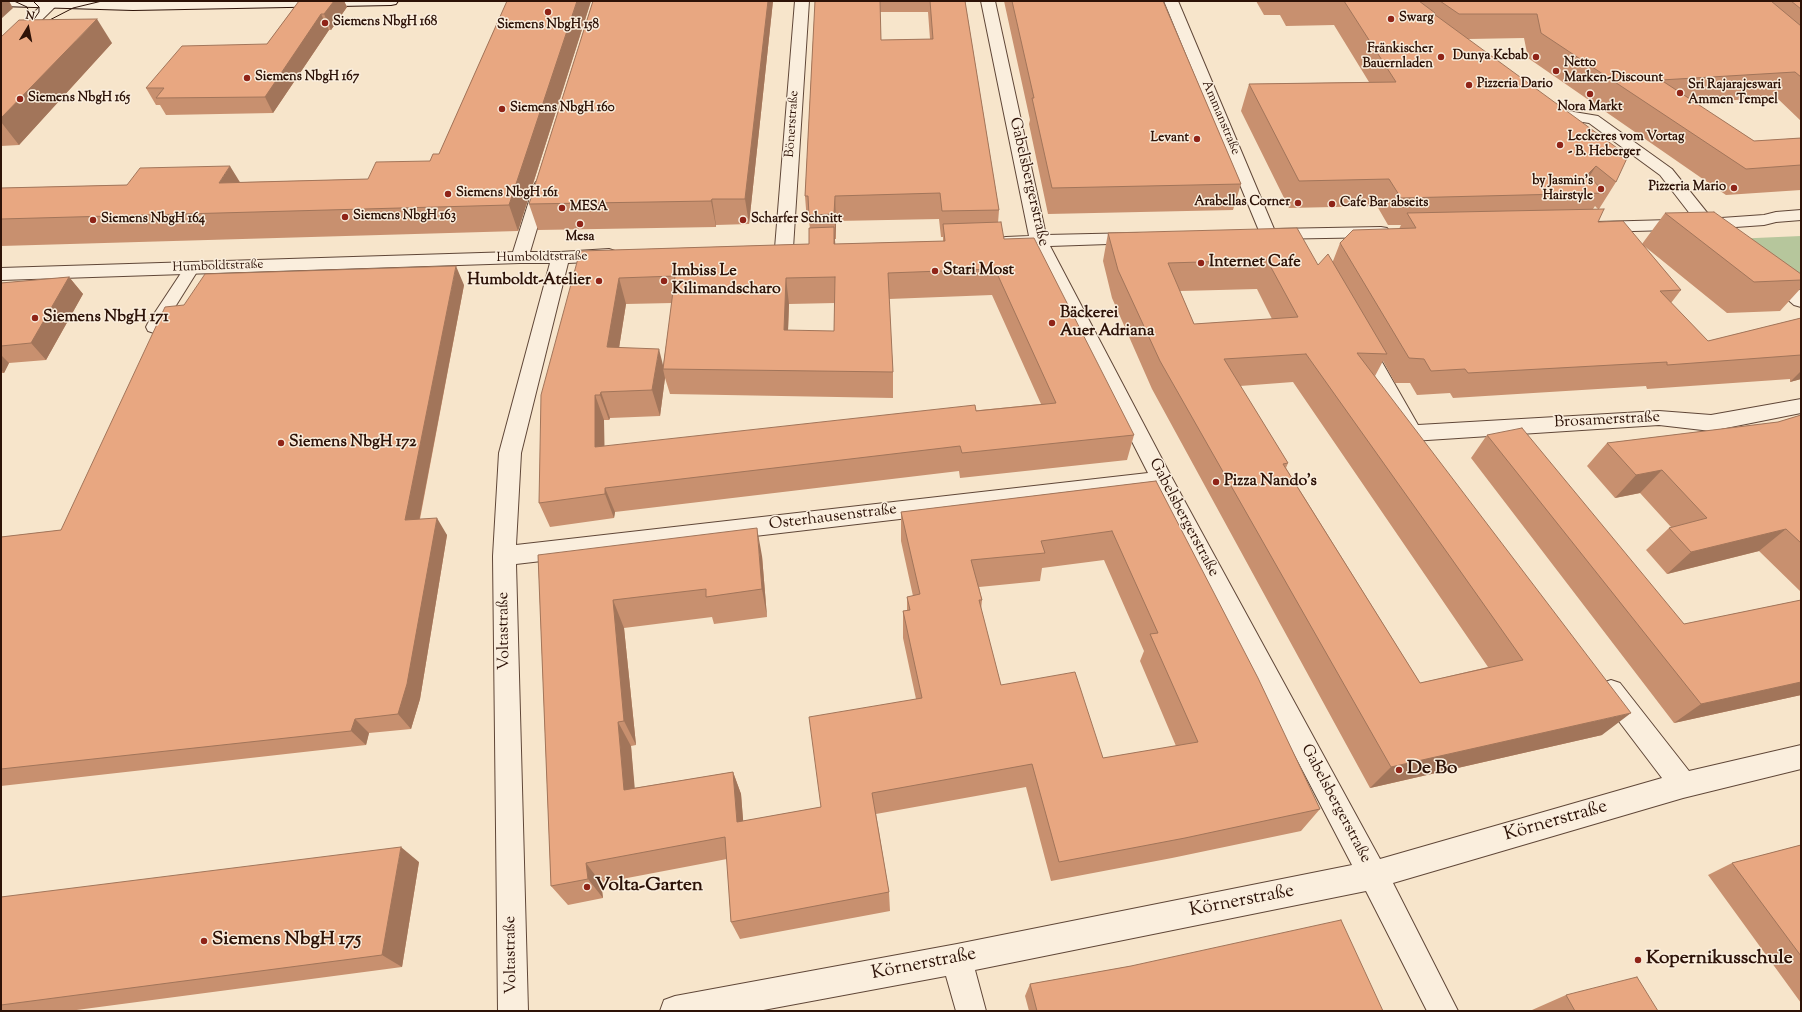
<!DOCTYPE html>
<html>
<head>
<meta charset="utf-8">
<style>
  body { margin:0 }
  #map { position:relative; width:1802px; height:1012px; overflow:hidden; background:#f7e5cb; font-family:"Sorts Mill Goudy",serif }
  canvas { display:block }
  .frame { position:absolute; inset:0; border:2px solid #2d1207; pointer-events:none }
  .north { position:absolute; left:8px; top:8px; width:40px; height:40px; -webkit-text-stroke:3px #faeedd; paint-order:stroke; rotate:10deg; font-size:11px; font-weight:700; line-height:16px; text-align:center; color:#2d1207 }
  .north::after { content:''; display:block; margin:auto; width:14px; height:18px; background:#2d1207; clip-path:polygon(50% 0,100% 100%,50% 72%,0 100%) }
</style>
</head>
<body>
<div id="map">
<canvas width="1802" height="1012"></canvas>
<div class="frame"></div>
<div class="north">N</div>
</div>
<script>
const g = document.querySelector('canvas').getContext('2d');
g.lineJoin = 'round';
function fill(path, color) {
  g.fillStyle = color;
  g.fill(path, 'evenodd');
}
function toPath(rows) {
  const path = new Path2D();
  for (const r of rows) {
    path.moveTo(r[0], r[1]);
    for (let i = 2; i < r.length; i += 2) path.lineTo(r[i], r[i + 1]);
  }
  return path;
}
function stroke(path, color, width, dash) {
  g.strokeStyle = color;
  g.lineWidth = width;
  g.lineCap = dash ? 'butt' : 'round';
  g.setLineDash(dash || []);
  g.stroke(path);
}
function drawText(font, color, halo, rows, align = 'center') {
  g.font = font + ' "Sorts Mill Goudy",serif';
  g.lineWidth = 3;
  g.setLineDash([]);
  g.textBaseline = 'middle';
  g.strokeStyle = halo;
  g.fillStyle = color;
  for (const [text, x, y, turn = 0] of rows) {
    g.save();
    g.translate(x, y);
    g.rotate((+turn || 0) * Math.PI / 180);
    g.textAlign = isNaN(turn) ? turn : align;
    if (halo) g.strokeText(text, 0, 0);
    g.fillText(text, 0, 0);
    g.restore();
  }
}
fill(toPath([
  [1801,236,1801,293,1733,239]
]), '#b6c69c');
const service = toPath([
  [48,1,73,1,71,3,52,6,48,5,46,3,48,1],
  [192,262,197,264,200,267,160,331,154,333,148,331,146,327,148,323,187,264,192,262]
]);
const pedestrian = toPath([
  [1544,107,1598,116,1672,169,1713,220,1725,230,1728,234,1725,238,1719,239,1713,238,1701,228,1660,175,1589,123,1539,115,1536,112,1539,109,1544,107],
  [1772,271,1778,273,1801,291,1801,307,1794,305,1766,281,1763,277,1766,273,1772,271],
  [1801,399,1801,413,1711,431,1704,428,1701,423,1704,418,1711,415,1801,399]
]);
const minor = toPath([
  [795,1,809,1,793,248,790,252,784,253,778,252,775,248,795,1],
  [981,1,995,1,1046,235,1137,233,1143,234,1146,238,1143,242,1137,243,1050,246,1172,478,1380,859,1662,778,1602,699,1598,691,1602,683,1611,680,1620,683,1689,771,1801,745,1801,769,1683,798,1393,883,1458,1011,1427,1011,1366,891,975,970,986,1011,956,1011,946,976,758,1011,660,1011,664,1000,675,996,957,944,1352,865,1156,489,516,564,528,1011,498,1011,493,556,499,453,550,263,520,263,1,280,1,268,513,252,534,185,536,182,542,180,548,182,550,185,530,252,560,252,609,249,615,251,618,255,615,259,609,261,568,263,521,453,516,545,1148,473,1033,247,1006,247,1000,246,997,242,1000,238,1006,237,1029,236,981,1],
  [1164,1,1178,1,1274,229,1381,227,1387,228,1390,232,1387,236,1381,237,1269,239,1262,238,1164,1],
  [1801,210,1801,220,1776,222,1764,225,1707,229,1597,232,1591,231,1588,227,1591,223,1597,222,1707,219,1764,215,1776,212,1801,210],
  [1363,339,1370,341,1418,425,1659,411,1711,415,1718,418,1721,423,1718,428,1711,431,1659,425,1412,441,1405,438,1353,346,1356,341,1363,339]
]);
const tertiary = toPath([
  [46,1,57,1,59,3,6,55,1,56,1,44,46,1]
]);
const secondary = toPath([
  [1,1,133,2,398,1,396,4,391,5,133,10,1,6,1,1]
]);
stroke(service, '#604738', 2);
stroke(pedestrian, '#604738', 2);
stroke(minor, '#604738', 2);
stroke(tertiary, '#604738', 2);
stroke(secondary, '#2d1207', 2);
fill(service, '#faeedd');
fill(pedestrian, '#faeedd');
fill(minor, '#faeedd');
fill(tertiary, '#faeedd');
fill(secondary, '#faeedd');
stroke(toPath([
  [14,1,27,7,29,12,29,17,21,27],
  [38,26,73,8,102,1],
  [28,28,39,12,39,7,33,1]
]), '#2d1207', 1);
fill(toPath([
  [299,1,344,1,347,7,331,30,329,30,273,113,166,115,160,105,156,105,146,88,267,44],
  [507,1,591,1,518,231,1,246,1,188,368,179,430,161,439,154],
  [593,1,773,1,749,224,716,225,716,227,538,230,529,204],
  [815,1,965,1,999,210,998,223,1004,239,1134,435,1127,460,960,478,959,471,615,512,614,518,550,527,539,503,580,251,809,244,810,228,809,222,807,222,805,196],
  [880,12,928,12,930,39,881,40],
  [939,219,941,237,943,237,943,241,835,244,835,239,836,239,836,221],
  [992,295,1041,404,604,447,604,420,609,420,610,418,660,416,665,378,670,394,893,398,893,372,889,299],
  [672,303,663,366,619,348,626,304],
  [835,303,834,331,788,331,789,304],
  [1004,1,1163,1,1241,184,1233,210,1048,214,1029,124,1030,120],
  [1256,1,1801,1,1801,121,1776,97,1695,103,1754,141,1801,138,1801,190,1726,195,1528,58,1524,38,1468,39,1616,182,1599,209,1598,222,1642,244,1665,213,1801,274,1801,288,1780,311,1727,313,1643,245,1681,290,1671,303,1708,341,1801,318,1801,379,1790,382,1790,379,1647,389,1646,386,1453,398,1450,393,1417,395,1410,383,1395,383,1383,361,1375,376,1602,735,1370,788,1152,389,1112,298,1103,261,1108,233,1318,265,1333,261,1340,243,1399,229,1401,225,1388,225,1377,206,1289,208,1241,111,1249,84,1369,82,1334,25,1286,26,1280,15,1264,15],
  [1595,206,1598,209,1593,209],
  [1257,289,1272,319,1194,324,1180,291],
  [1293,382,1488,667,1420,683,1286,468,1288,463,1240,386],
  [1,37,112,43,19,145,1,146],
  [69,277,83,294,46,360,9,363,4,373,1,373,1,283],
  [464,285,420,519,447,535,420,699,411,729,369,733,366,745,1,786,1,537,61,530],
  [1801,415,1801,592,1759,551,1667,574,1646,550,1669,528,1671,527,1640,493,1615,498,1587,466,1607,443,1778,422],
  [1487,435,1684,624,1801,600,1801,695,1674,723,1471,458],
  [1156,481,1320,809,1301,831,1172,858,1051,881,1026,787,876,814,889,892,890,911,740,939,731,922,727,859,601,883,603,898,568,905,551,886,538,555,762,556,767,617,714,624,712,617,624,628,636,745,631,746,634,788,733,772,741,794,743,821,821,807,916,699,903,638,903,611,907,611,907,597,913,596,901,541,901,512],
  [1104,560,1144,651,1140,661,1176,746,1103,758,1001,685,981,610,982,600,979,587,1040,581,1042,568],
  [1801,845,1801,1003,1708,875,1732,863],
  [419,862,402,967,69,1011,1,1011,1,897],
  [1131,966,1383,1011,1029,1011,1025,996,1030,984],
  [1566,995,1658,1011,1532,1011,1532,1010]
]), '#c8906f');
fill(toPath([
  [1,1,9,1,13,8,1,19],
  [334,1,344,1,347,7,331,30,324,14],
  [577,1,591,1,518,231,509,205],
  [768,1,773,1,749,224,745,199],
  [321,14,329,30,273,113,265,97],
  [97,19,112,43,19,145,1,122,1,118],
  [230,166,246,192,219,183],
  [1596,166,1579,193,1588,174],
  [835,196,836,221,836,239,834,214],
  [712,199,716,225,716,227,711,201],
  [834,227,836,253,834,244],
  [456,266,464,285,416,537,405,520],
  [69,277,83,294,46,360,31,343],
  [619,278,626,304,615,373,607,347],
  [786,278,789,304,787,356,784,330],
  [659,349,664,369,663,369,665,378,660,416,652,390],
  [1,355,9,363,4,373,1,370],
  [1801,371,1801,379,1790,382],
  [601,392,610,418,609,420,600,395],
  [595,395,604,420,605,472,595,447],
  [1662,470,1640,493,1615,498,1636,475],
  [605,488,615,512,614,518,605,494],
  [437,518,447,535,420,699,411,729,398,714],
  [757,528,762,556,767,617,762,589],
  [1786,529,1759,551,1667,574,1691,552],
  [613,600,624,628,636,745,624,721],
  [1801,682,1801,695,1674,723,1701,704],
  [1631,713,1602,735,1370,788,1391,767],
  [355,719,369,733,366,745,351,731],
  [618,722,631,746,637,813,624,790],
  [733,772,741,794,745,843,737,822],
  [401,847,419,862,402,967,382,955],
  [586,863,601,883,603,898,588,879]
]), '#a2755a');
const building = toPath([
  [299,1,334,1,324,14,321,14,265,97,156,98,164,88,146,88,182,46,267,44,299,1],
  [507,1,577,1,509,205,1,219,1,188,127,185,140,168,230,166,219,183,368,179,376,162,430,161,433,154,439,154,507,1],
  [593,1,768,1,745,199,712,199,711,201,529,204,593,1],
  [815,1,880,1,881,40,933,39,930,1,965,1,999,210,942,211,940,193,835,196,834,214,809,215,808,196,805,196,815,1],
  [1012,1,1163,1,1241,184,1052,188,1032,98,1034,98,1012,1],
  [1344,1,1419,1,1435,13,1434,14,1628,156,1616,182,1596,166,1588,174,1604,193,1401,198,1389,179,1299,181,1249,84,1396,82,1344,1],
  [1440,1,1771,1,1801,26,1801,77,1795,72,1661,80,1754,141,1801,138,1801,165,1746,169,1541,33,1537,14,1459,14,1440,1],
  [1791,1,1801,1,1801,9,1791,1],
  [97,19,1,118,1,45,2,44,1,44,1,37,19,20,97,19],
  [1604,209,1598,222,1623,221,1681,290,1660,291,1708,341,1801,318,1801,355,1667,365,1667,362,1468,373,1465,369,1431,371,1424,359,1409,358,1340,243,1353,230,1416,228,1407,213,1604,209],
  [1714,212,1801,274,1801,280,1754,282,1665,213,1714,212],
  [1001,222,1004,239,1034,238,1134,435,962,453,960,446,605,488,605,494,539,503,541,395,580,251,809,244,809,228,834,227,834,244,945,241,943,224,1001,222],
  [995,269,1056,403,976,411,975,405,595,447,595,395,600,395,601,392,652,390,659,349,607,347,619,278,675,276,663,369,893,372,888,273,995,269],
  [835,277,834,331,784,330,786,278,835,277],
  [1297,228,1318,265,1328,254,1387,354,1357,353,1631,713,1391,767,1160,361,1118,270,1108,233,1297,228],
  [1267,260,1298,317,1194,324,1168,263,1267,260],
  [1306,354,1451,558,1523,660,1420,683,1283,464,1288,463,1224,359,1306,354],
  [456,266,405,520,437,518,407,684,398,714,355,719,351,731,1,769,1,537,61,530,165,307,184,305,205,274,456,266],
  [69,277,31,343,1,346,1,283,69,277],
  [1801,415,1801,543,1786,529,1691,552,1669,528,1707,518,1662,470,1636,475,1607,443,1778,422,1801,415],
  [1522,428,1684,624,1801,600,1801,682,1701,704,1487,435,1522,428],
  [1156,481,1258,678,1320,809,1185,838,1059,862,1032,764,872,793,889,892,731,922,725,837,586,863,588,879,551,886,538,555,757,528,762,589,706,597,706,589,613,600,624,721,618,722,624,790,733,772,737,822,821,807,809,717,922,698,903,611,910,610,907,597,920,594,901,512,1156,481],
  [1112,531,1158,633,1150,634,1198,742,1103,758,1075,672,1001,685,979,600,982,600,971,560,1045,553,1041,541,1112,531],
  [1801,845,1801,956,1732,863,1801,845],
  [401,847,382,955,1,1005,1,897,401,847],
  [1341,920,1383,1011,1037,1011,1030,984,1131,966,1341,920],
  [1637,977,1658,1011,1575,1011,1566,995,1637,977]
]);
fill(building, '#e8a781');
stroke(building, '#a2755a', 1);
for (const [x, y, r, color] of [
  [548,12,4,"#8f2418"],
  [1391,19,4,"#8f2418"],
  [325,23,4,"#8f2418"],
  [1441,57,4,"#8f2418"],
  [1536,57,4,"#8f2418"],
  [1556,71,4,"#8f2418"],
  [247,78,4,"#8f2418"],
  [1469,85,4,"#8f2418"],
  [1680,93,4,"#8f2418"],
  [1590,94,4,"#8f2418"],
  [20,99,4,"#8f2418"],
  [502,109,4,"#8f2418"],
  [1197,139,4,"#8f2418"],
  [1560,145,4,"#8f2418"],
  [1734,188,4,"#8f2418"],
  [1601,189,4,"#8f2418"],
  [448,194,4,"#8f2418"],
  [1298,203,4,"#8f2418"],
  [1332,204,4,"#8f2418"],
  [562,208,4,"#8f2418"],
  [345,217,4,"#8f2418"],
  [93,220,4,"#8f2418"],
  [743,220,4,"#8f2418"],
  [580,224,4,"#8f2418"],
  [1201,263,4,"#8f2418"],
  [935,271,4,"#8f2418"],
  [599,281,4,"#8f2418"],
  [664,281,4,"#8f2418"],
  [35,318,4,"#8f2418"],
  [1052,323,4,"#8f2418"],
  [281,443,4,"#8f2418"],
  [1216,482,4,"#8f2418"],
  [1399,770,4,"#8f2418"],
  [587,887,4,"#8f2418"],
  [204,941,4,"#8f2418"],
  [1638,960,4,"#8f2418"]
]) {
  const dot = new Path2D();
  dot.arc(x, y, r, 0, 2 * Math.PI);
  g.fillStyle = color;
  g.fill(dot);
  stroke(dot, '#faeedd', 1.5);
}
drawText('bold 13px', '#2d1207', '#faeedd', [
  ["Swarg",1399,19],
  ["Siemens NbgH 168",333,23],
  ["Siemens NbgH 158",548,26,"center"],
  ["Fränkischer",1433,50,"right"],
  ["Bauernladen",1433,65,"right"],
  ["Dunya Kebab",1528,57,"right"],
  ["Netto",1564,64],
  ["Marken-Discount",1564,79],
  ["Siemens NbgH 167",255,78],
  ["Pizzeria Dario",1477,85],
  ["Sri Rajarajeswari",1688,86],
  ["Ammen Tempel",1688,101],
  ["Siemens NbgH 165",28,99],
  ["Nora Markt",1590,108,"center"],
  ["Siemens NbgH 160",510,109],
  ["Leckeres vom Vortag",1568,138],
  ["- B. Heberger",1568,153],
  ["Levant",1189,139,"right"],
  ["by Jasmin's",1593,182,"right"],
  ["Hairstyle",1593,197,"right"],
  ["Pizzeria Mario",1726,188,"right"],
  ["Siemens NbgH 161",456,194],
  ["Arabellas Corner",1290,203,"right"],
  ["Cafe Bar abseits",1340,204],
  ["MESA",570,208],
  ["Siemens NbgH 163",353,217],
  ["Siemens NbgH 164",101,220],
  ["Scharfer Schnitt",751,220],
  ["Mesa",580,238,"center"]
], 'left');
drawText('13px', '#2d1207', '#faeedd', [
  ["Ammanstraße",1220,118,67],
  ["Bönerstraße",793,124,-86],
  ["Humboldtstraße",542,258,-1],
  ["Humboldtstraße",218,267,-2]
]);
drawText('16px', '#2d1207', '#faeedd', [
  ["Gabelsbergerstraße",1028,182,77],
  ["Brosamerstraße",1607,421,-3],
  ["Osterhausenstraße",833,518,-7],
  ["Gabelsbergerstraße",1183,518,62],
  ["Voltastraße",505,631,-91],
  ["Gabelsbergerstraße",1335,804,62],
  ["Voltastraße",512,955,-91]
]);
drawText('bold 16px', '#2d1207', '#faeedd', [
  ["Internet Cafe",1209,263],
  ["Stari Most",943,271],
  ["Imbiss Le",672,272],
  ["Kilimandscharo",672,290],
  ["Humboldt-Atelier",591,281,"right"],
  ["Bäckerei",1060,314],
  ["Auer Adriana",1060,332],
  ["Siemens NbgH 171",43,318],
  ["Siemens NbgH 172",289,443],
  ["Pizza Nando's",1224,482]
], 'left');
drawText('bold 19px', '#2d1207', '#faeedd', [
  ["De Bo",1407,770],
  ["Volta-Garten",595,887],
  ["Siemens NbgH 175",212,941],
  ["Kopernikusschule",1646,960]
], 'left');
drawText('19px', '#2d1207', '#faeedd', [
  ["Körnerstraße",1556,822,-16],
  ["Körnerstraße",1242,902,-11],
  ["Körnerstraße",924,965,-11]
]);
</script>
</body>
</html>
